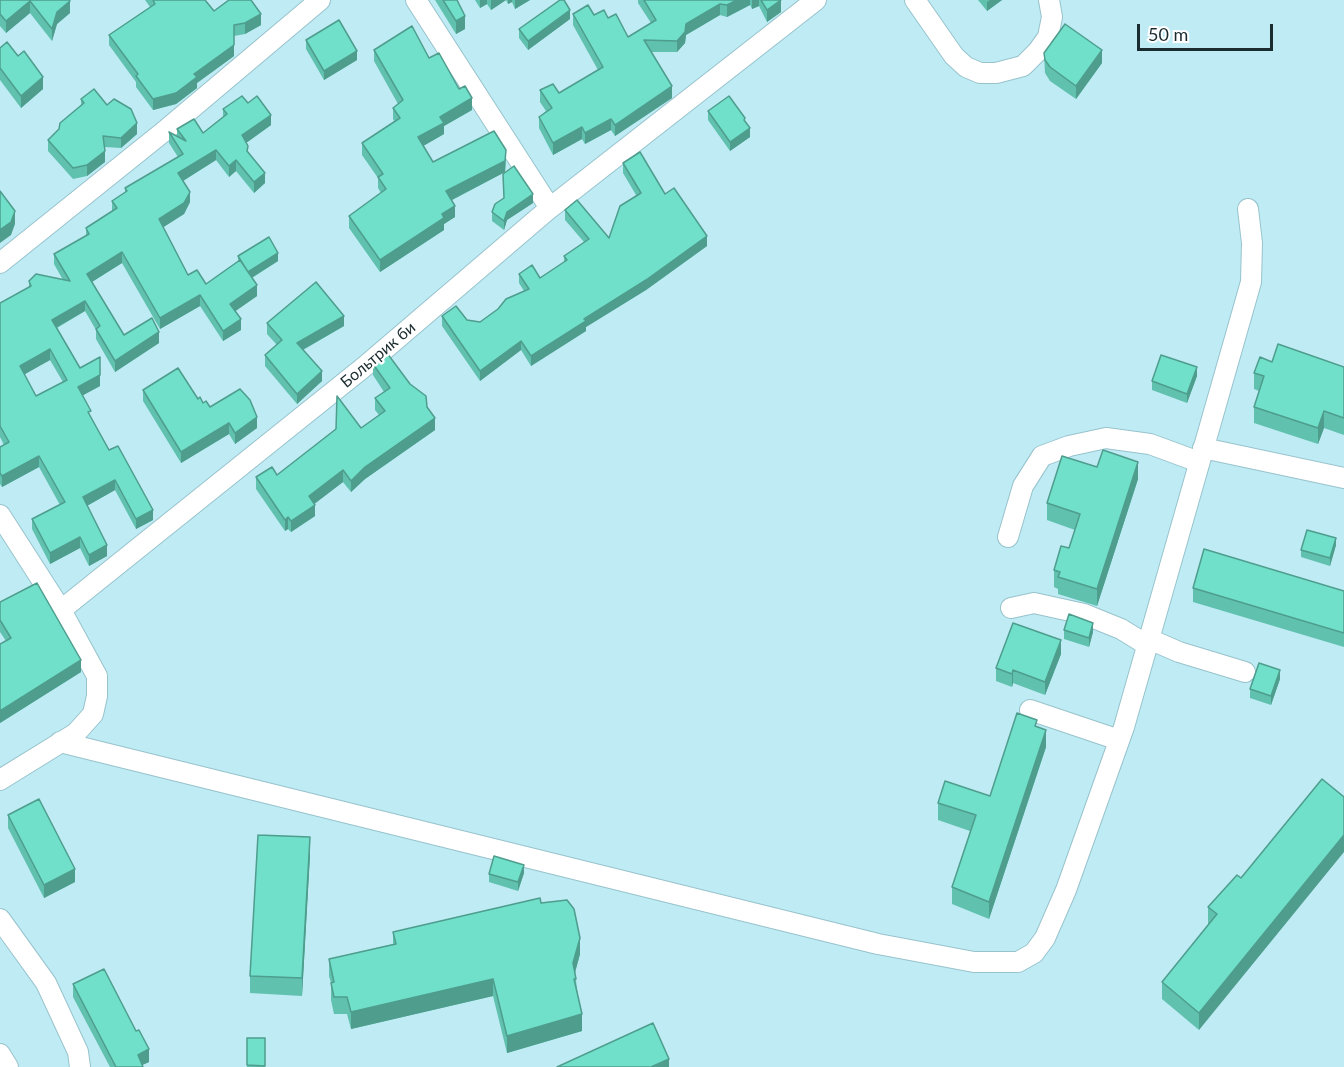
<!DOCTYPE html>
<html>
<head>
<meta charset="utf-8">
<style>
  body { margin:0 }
  #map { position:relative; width:1344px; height:1067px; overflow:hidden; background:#beebf4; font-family:Lato,sans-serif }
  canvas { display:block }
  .scale { position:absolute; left:1137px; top:24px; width:136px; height:27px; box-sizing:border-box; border:3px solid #1b2c30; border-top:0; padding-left:8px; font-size:18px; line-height:21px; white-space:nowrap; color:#1b2c30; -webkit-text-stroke:4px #fff; paint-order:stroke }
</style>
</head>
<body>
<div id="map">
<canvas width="1344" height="1067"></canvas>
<div class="scale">50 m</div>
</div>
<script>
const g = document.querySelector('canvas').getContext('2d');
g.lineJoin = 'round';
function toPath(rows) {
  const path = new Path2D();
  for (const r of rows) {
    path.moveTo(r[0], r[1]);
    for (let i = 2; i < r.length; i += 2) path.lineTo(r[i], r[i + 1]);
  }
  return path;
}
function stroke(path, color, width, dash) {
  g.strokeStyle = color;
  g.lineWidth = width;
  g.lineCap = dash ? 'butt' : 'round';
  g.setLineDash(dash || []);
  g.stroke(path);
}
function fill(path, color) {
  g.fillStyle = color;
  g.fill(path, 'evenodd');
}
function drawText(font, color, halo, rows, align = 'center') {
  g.font = font + ' Lato,sans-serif';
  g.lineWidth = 4.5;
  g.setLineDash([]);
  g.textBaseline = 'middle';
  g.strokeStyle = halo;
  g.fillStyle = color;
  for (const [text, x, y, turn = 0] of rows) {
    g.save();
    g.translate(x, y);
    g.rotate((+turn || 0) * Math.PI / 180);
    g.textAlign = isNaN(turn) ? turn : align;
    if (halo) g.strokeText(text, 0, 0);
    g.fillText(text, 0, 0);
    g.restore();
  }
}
const street = toPath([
  [416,0,550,208],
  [915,0,954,56,966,67,980,73,996,73,1023,66,1038,51,1048,37,1052,17,1049,0],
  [0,263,167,129,320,0],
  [1203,448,1344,478],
  [0,515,61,610,97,676,97,696,93,714,76,733,0,780],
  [1008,537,1023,486,1042,456,1069,446,1106,438,1150,444,1199,462],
  [1011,608,1034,603,1084,614,1121,629,1147,645],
  [61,610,364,367,550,208,816,0],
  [1149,639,1179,652,1245,672],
  [1030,710,1119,740],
  [60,742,878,944,974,962,1018,962,1034,953,1045,938,1066,890,1124,727,1251,282,1252,243,1248,209],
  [0,919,46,983,78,1052,80,1067],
  [0,1054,8,1067]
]);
stroke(street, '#98c3cc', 22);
stroke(street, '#fff', 20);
fill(toPath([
  [0,0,69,0,70,13,57,24,52,41,30,13,6,33,0,26],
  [145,0,205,0,214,11,261,25,245,34,234,36,234,56,197,83,197,88,176,104,153,110,136,87,136,82,109,45,109,35,150,7],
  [435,0,457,0,465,29,456,34],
  [475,0,530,0,515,9,512,2,508,4,506,0,491,10,487,4,480,8],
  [638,0,781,0,781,12,767,22,759,6,752,9,750,5,727,17,720,15,686,35,685,43,677,52,651,52,672,98,615,136,611,130,585,144,582,139,553,155,539,128,539,117,546,111,540,102,540,90,559,93,598,70,573,25,573,14,594,15,608,18,628,37,651,23,638,3],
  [978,0,1002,0,987,11],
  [570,19,528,50,519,38,519,29],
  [306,40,357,60,324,80,306,49],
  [0,48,43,89,21,108,0,80],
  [374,50,429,58,459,89,472,110,444,126,444,134,423,146,433,162,506,162,505,172,452,200,455,217,444,224,444,230,380,272,349,228,349,216,381,193,378,188,378,178,362,155,362,143,395,122,393,119,393,108,398,104,374,61],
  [1044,53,1102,63,1076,99,1050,81,1045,73],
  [81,99,107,105,137,134,121,148,105,147,105,162,87,176,73,179,48,151,48,140,59,129,81,105],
  [248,103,271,125,246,143,248,152,265,183,254,193,236,171,229,177,216,160,183,181,190,202,184,214,163,227,188,275,206,284,238,261,238,256,278,261,252,278,257,296,235,311,241,330,223,341,200,306,160,329,122,263,92,282,124,335,159,343,115,372,96,339,96,330,85,311,57,328,80,368,100,386,83,395,91,418,109,450,153,520,136,529,115,490,87,506,107,556,89,566,80,548,50,564,32,529,32,519,60,505,39,467,2,487,0,484,0,447,4,445,0,437,0,303,29,287,29,281,63,280,54,264,54,254,86,236,86,228,112,211,112,201,125,193,125,188,178,157,169,143,169,132,177,136,177,129,203,133,223,117,223,109],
  [50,360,63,382,36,396,24,374],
  [708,111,745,122,750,137,730,151,708,120],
  [623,163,665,194,707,246,646,290,586,327,586,331,531,366,521,350,480,381,442,326,442,316,480,322,524,291,519,283,519,274,540,278,564,262,564,256,584,242,565,220,565,210,609,238,636,195,623,173],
  [504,198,533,203,507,220,504,230,492,221,492,212],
  [267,323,344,326,303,350,322,381,297,404,265,366,265,355,277,345,267,334],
  [1272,362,1344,367,1344,435,1324,428,1318,444,1254,423,1254,407,1259,391,1254,389,1254,373],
  [373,364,427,407,435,430,365,479,351,492,343,482,314,504,315,516,291,532,288,529,285,531,256,489,256,477,277,475,336,429,361,428,379,415,375,410,375,398,384,392,373,375],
  [1197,376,1187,403,1152,390,1152,381],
  [143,390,198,399,210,407,257,428,235,444,229,434,181,463,143,401],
  [1097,467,1138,479,1097,606,1058,594,1058,589,1054,587,1054,570,1069,548,1075,530,1047,520,1047,503],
  [1336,545,1330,566,1301,557,1301,550],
  [1193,588,1344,591,1344,647,1193,602],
  [0,602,81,672,0,723,0,644,6,641,0,632],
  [1064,630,1093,632,1089,647,1064,639],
  [1061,654,1045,695,1013,683,1012,687,996,681,996,668],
  [1280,679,1271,705,1250,698,1250,689],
  [1037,727,1046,747,989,919,952,904,952,887,970,831,938,820,938,803,990,796],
  [8,815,75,882,44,898,8,828],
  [310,855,302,996,250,993,250,976],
  [524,873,518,891,489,882,489,874],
  [1241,878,1199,1030,1162,999,1162,982,1208,925,1208,907],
  [541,903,580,954,575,972,582,1031,507,1053,493,996,351,1029,347,1014,334,1014,331,1000,331,983,329,976,329,959,393,944,393,932],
  [73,984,149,1062,142,1065,143,1067,110,1067,73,997],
  [247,1038,265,1038,265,1067,247,1067]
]), '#60c1ae');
fill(toPath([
  [480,0,487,0,487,4,480,8],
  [491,0,506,0,491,10],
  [508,0,512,0,512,2,508,4],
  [515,0,530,0,515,9],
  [737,0,750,0,750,5,727,17,727,5],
  [752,0,759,0,759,6,752,9],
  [781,0,781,12,767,22,767,10],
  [990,0,1002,0,987,11,987,2],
  [30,1,30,13,6,33,6,21],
  [70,1,70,13,57,24,52,41,52,29,57,12],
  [720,4,720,15,686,35,685,43,677,52,677,41,686,24],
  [570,10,570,19,528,50,528,41],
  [261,14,261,25,245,34,245,23],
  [465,16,465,29,456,34,456,21],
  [234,45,234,56,197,83,197,88,176,104,153,110,153,99,194,74],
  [1102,50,1102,63,1076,99,1076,86],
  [357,51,357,60,324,80,324,71],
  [43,77,43,89,21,108,21,96],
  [672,86,672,98,615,136,615,125],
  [472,98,472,110,444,126,444,134,418,149,418,137,440,117],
  [271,115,271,125,242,146,242,135],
  [611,119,611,130,585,144,585,133],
  [137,123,137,134,121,148,121,138],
  [582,127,582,139,553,155,553,143],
  [750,128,750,137,730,151,730,142],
  [216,150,216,160,178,184,178,173],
  [506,150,505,172,446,203,446,191],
  [105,151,105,162,87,176,87,165],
  [236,160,236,171,229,177,229,166],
  [265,173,265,183,254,193,254,182],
  [190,192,190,202,184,214,159,230,159,219],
  [533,194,533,203,507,220,504,230,504,221,507,212],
  [455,206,455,217,444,224,444,230,380,272,380,260,442,214],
  [15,211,15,224,11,235,0,243,0,230],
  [707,236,707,246,646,290,586,327,586,331,531,366,531,356,584,319],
  [122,252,122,263,87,285,87,274],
  [278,253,278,261,248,280,248,272],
  [257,285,257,296,230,315,230,304],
  [200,295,200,306,160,329,160,318],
  [85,301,85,311,52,330,52,320],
  [344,316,344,326,297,353,297,343],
  [241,319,241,330,223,341,223,331],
  [159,332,159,343,115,372,115,361],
  [521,341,521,350,480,381,480,371],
  [50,349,50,360,20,377,20,366],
  [1197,367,1197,376,1187,403,1187,394],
  [322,371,322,381,297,404,297,394],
  [100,375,100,386,78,398,78,387],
  [1324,411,1324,428,1318,444,1318,428],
  [257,417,257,428,235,444,235,433],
  [435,418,435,430,365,479,351,492,351,481,365,467],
  [229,423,229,434,181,463,181,452],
  [39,456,39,467,2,487,2,476],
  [1138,462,1138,479,1097,606,1097,589],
  [343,470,343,482,309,508,309,496],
  [115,480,115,490,83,508,83,497],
  [315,505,315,516,291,532,291,521],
  [153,510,153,520,136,529,136,519],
  [288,517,288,529,285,531,285,520],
  [80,537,80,548,50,564,50,553],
  [1336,538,1336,545,1330,566,1330,558],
  [107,545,107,556,89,566,89,555],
  [1093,623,1093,632,1089,647,1089,638],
  [1061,640,1061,654,1045,695,1045,682],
  [81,660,81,672,0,723,0,711],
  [1013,670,1013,683,1012,687,1012,674],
  [1280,670,1280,679,1271,705,1271,696],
  [1046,730,1046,747,989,919,989,902],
  [1344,835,1344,852,1199,1030,1199,1013],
  [310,837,310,855,302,996,302,978],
  [524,865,524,873,518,891,518,882],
  [75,869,75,882,44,898,44,885],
  [580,938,580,954,573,980,573,963],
  [493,979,493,996,351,1029,351,1012],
  [582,1014,582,1031,507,1053,507,1036],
  [149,1049,149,1062,138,1067,138,1055],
  [669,1059,669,1067,651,1067]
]), '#4e9d8d');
const building = toPath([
  [0,0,69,0,70,1,57,12,52,29,30,1,6,21,0,14,0,0],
  [153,0,205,0,214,11,229,0,251,0,261,14,245,23,234,25,234,45,194,74,197,77,176,93,153,99,136,76,138,74,109,35,155,4,153,0],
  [443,0,457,0,465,16,456,21,443,0],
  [560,0,564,0,570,10,528,41,519,29,560,0],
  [644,0,737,0,727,5,720,4,686,24,685,32,677,41,644,40,672,86,615,125,611,119,585,133,582,127,553,143,539,117,552,108,540,90,553,84,559,93,603,67,573,14,588,5,594,15,604,10,608,18,616,14,628,37,656,20,644,0],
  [761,0,781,0,767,10,761,0],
  [339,20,357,51,324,71,306,40,339,20],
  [1065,24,1102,50,1076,86,1050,67,1045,60,1044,53,1065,24],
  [412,26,429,58,439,53,459,89,465,86,472,98,440,117,444,123,418,137,433,162,494,131,506,150,505,161,446,191,455,206,442,214,444,218,380,260,349,216,386,189,378,177,383,174,362,143,400,118,393,108,403,100,374,50,412,26],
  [7,42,18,56,24,51,43,77,21,96,0,68,0,48,7,42],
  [94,89,107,105,114,99,131,109,137,123,121,138,103,136,105,151,87,165,73,168,48,140,59,129,60,123,84,103,81,99,94,89],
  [242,96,248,103,257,96,271,115,242,135,248,146,247,151,265,173,254,182,236,160,229,166,216,150,178,173,190,192,184,203,159,219,188,275,197,270,206,284,240,260,257,285,230,304,241,319,223,331,200,295,160,318,122,252,87,274,124,335,152,318,159,332,115,361,96,329,100,326,85,301,52,320,80,368,100,357,100,375,78,387,91,411,88,412,109,450,118,446,153,510,136,519,115,480,83,497,107,545,89,555,80,537,50,553,32,519,65,502,39,456,2,476,0,473,0,447,9,442,0,426,0,303,31,286,29,281,36,274,70,281,54,254,89,234,86,228,117,208,112,201,127,191,125,188,183,154,169,132,186,141,177,129,194,119,203,133,227,114,223,109,242,96],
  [50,349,67,380,36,396,20,366,50,349],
  [729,96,745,118,744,120,750,128,730,142,708,111,729,96],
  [640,152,665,194,674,188,707,236,646,280,584,319,586,321,531,356,521,341,480,371,442,316,456,306,467,320,480,322,498,309,506,299,529,289,519,274,532,265,540,278,567,260,564,256,589,239,565,210,577,200,609,238,620,206,641,193,623,163,640,152],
  [514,166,533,194,507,212,504,221,492,212,495,204,504,198,503,174,514,166],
  [0,191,15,211,11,222,0,230,0,191],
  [269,237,278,253,248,272,238,256,269,237],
  [316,282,344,316,297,343,322,371,297,394,265,355,282,340,267,323,316,282],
  [1278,344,1344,367,1344,418,1324,411,1318,428,1254,407,1264,376,1254,373,1260,357,1272,362,1278,344],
  [387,353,410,384,426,396,427,407,435,418,365,467,351,481,343,470,309,496,315,505,291,521,288,517,285,520,256,477,272,467,277,475,336,429,337,396,361,428,385,411,375,398,390,388,373,364,387,353],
  [1161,355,1197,367,1187,394,1152,381,1161,355],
  [178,368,198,399,200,397,203,403,206,401,210,407,240,389,250,400,257,417,235,433,229,423,181,452,143,390,178,368],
  [1103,450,1138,462,1097,589,1058,577,1060,572,1054,570,1061,546,1069,548,1080,514,1047,503,1062,456,1097,467,1103,450],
  [1307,530,1336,538,1330,558,1301,550,1307,530],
  [1204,549,1344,591,1344,633,1193,588,1204,549],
  [37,583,81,660,0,711,0,644,11,638,0,620,0,602,37,583],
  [1069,614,1093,623,1089,638,1064,630,1069,614],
  [1013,623,1061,640,1045,682,1013,670,1012,674,996,668,1013,623],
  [1259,663,1280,670,1271,696,1250,689,1259,663],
  [1017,713,1037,720,1035,726,1046,730,989,902,952,887,976,815,938,803,945,781,990,796,1017,713],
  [1322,779,1344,797,1344,835,1199,1013,1162,982,1217,914,1208,907,1237,875,1241,878,1322,779],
  [39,799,75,869,44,885,8,815,39,799],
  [258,835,310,837,302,978,250,976,258,835],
  [494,856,524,865,518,882,489,874,494,856],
  [540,898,541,903,567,900,574,909,580,938,573,963,576,979,574,979,582,1014,507,1036,493,979,351,1012,347,997,334,997,331,983,334,982,329,959,396,944,393,932,540,898],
  [104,969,136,1031,139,1030,149,1049,138,1055,143,1067,116,1067,73,984,104,969],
  [653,1023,669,1059,651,1067,557,1067,653,1023],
  [247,1038,265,1038,265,1066,247,1065,247,1038]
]);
fill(building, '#70e0ca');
stroke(building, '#4e9d8d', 1.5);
drawText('16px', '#1b2c30', '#fff', [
  ["Больтрик би",378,355,-40]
]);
</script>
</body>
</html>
